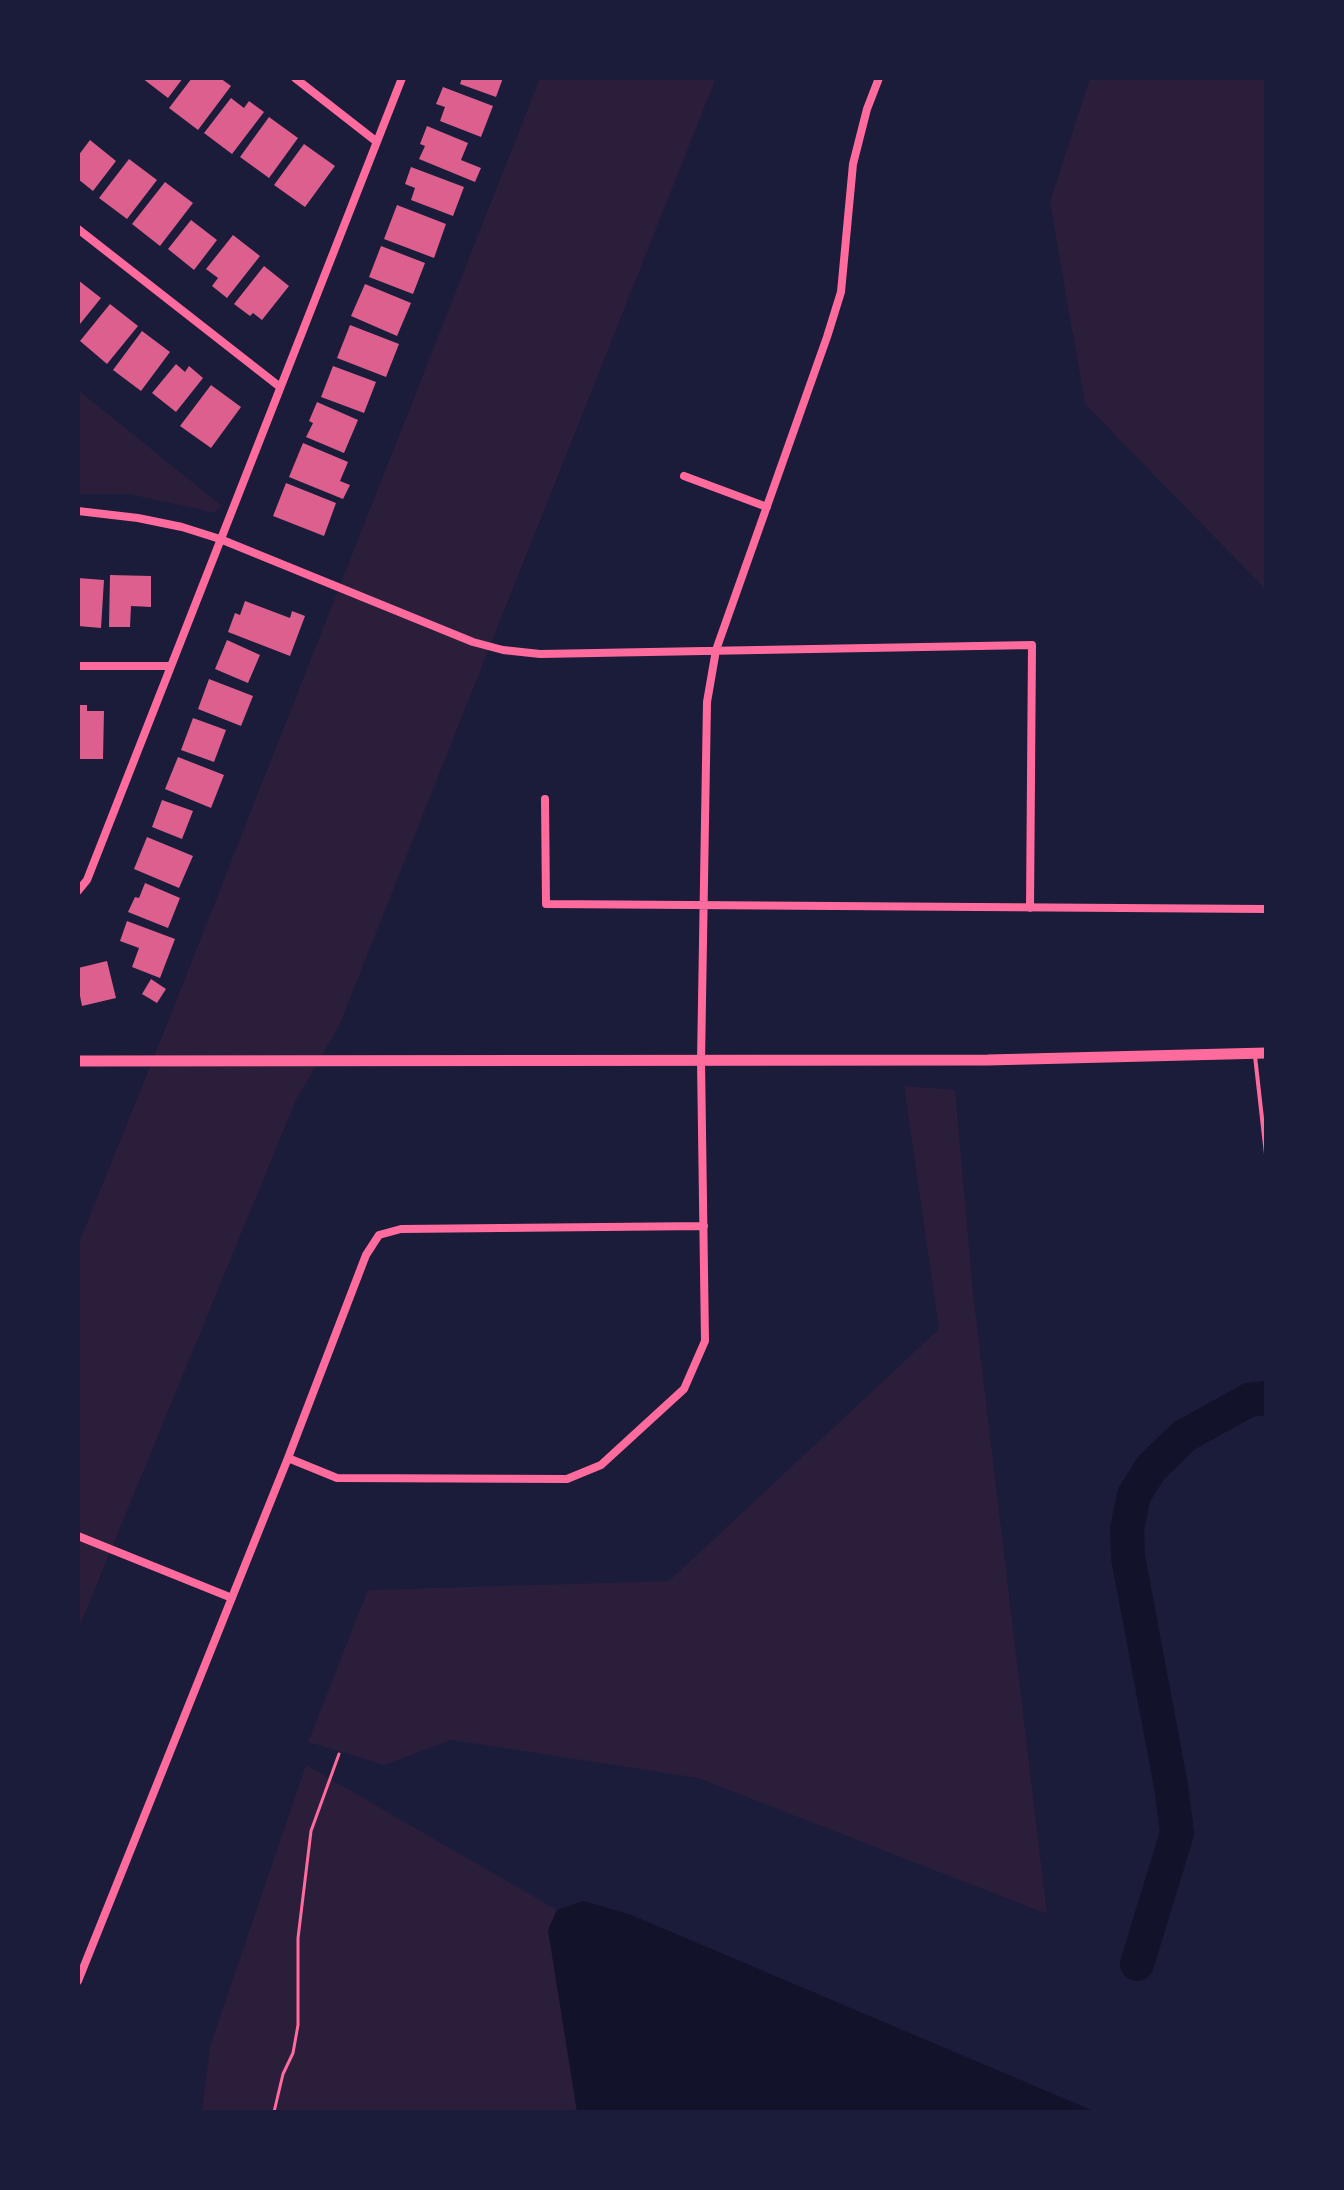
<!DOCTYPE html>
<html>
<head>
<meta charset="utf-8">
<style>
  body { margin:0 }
  #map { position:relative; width:1344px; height:2190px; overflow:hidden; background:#1b1b3a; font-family:Rubik,sans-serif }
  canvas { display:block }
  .frame { position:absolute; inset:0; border:80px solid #1b1b3a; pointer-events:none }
</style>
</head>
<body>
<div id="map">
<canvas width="1344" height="2190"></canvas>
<div class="frame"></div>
</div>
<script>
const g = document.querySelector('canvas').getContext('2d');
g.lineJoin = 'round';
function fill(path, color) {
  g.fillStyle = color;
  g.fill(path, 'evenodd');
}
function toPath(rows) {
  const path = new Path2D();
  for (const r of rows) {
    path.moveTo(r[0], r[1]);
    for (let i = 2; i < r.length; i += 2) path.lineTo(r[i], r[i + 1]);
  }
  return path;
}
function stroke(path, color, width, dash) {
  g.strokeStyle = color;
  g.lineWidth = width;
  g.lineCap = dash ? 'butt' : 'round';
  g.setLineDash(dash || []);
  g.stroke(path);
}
fill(toPath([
  [540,78,716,78,339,1026,296,1100,78,1630,78,1245,165,1029],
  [1090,78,1266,78,1266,590,1085,404,1050,202],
  [78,390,222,506,215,512,211,512,129,494,78,494],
  [904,1086,955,1090,973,1293,1047,1914,698,1778,452,1740,384,1765,308,1742,368,1590,669,1581,939,1329],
  [306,1765,557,1910,578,2112,202,2112,210,2046]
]), '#2a1e3b');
fill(toPath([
  [583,1901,629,1914,1096,2112,577,2112,548,1930,557,1910]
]), '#12122b');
stroke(toPath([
  [1137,1964,1177,1833,1171,1786,1128,1557,1127,1529,1134,1495,1151,1468,1184,1436,1249,1400,1266,1398]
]), '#12122b', 34);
fill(toPath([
  [142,78,183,78,168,98],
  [192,78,220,78,231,86,198,130,169,108],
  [462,78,503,78,496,97,460,84],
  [443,87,493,106,481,137,440,121,445,107,436,104],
  [231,98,244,108,249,101,264,112,232,154,204,133],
  [269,117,298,138,269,178,240,157],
  [427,126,468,143,461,160,481,168,475,182,419,159,425,146,420,144],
  [90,140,116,161,93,191,78,179,78,156],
  [304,144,335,166,305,207,274,185],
  [129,159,157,180,127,219,99,198],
  [411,167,464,187,453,216,411,200,415,188,405,184],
  [165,182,193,203,160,246,132,224],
  [397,205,446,224,434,258,384,239],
  [191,220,217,240,194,270,168,249],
  [233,235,260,256,227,298,212,286,218,278,206,269],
  [381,246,425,263,413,294,369,277],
  [264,266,289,286,262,320,253,313,250,316,234,304],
  [78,280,101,298,80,324,78,322],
  [365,284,411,303,397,336,351,316],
  [110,304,138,326,107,364,80,341],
  [350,325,399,344,386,377,337,358],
  [142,331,170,352,141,391,113,370],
  [176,364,185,372,189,366,203,378,176,412,152,393],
  [333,366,376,382,364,413,321,397],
  [211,385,241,407,211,448,180,426],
  [317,402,358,420,344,453,306,437,313,423,309,421],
  [303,443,348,462,340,481,350,485,343,499,289,477],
  [286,483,336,503,324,536,273,516],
  [110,575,151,576,151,607,131,606,130,627,109,627],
  [78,578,104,580,101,628,78,626],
  [245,601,290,618,292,611,305,616,290,656,228,632,235,613,240,615],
  [227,640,260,655,248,683,215,669],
  [209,679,253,696,241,726,198,709],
  [78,705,87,705,87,711,104,711,103,759,78,759],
  [193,718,226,730,214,762,181,750],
  [178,757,224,775,211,808,165,789],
  [162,800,193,811,182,839,152,827],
  [147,837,193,856,179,888,134,869],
  [145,883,180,898,168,928,128,912,135,897,139,898],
  [127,921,175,939,160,978,132,967,139,948,120,941],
  [107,961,116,998,82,1006,78,986,78,968],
  [151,979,166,989,157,1003,142,994]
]), '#dd5f8e');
stroke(toPath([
  [274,2112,283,2074,293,2053,298,2025,298,1938,311,1831,339,1754]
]), '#ff6b9d', 3);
stroke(toPath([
  [1255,1056,1266,1154]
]), '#ff6b9d', 4);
stroke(toPath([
  [295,78,377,142],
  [78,229,280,387],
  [684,476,767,507],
  [78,511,138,518,182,527,220,539,473,642,503,650,540,654,1032,645,1030,908],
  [78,666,170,666],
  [545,799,546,904,1266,909],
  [78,891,87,880,402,78],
  [288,1458,337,1478,567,1479,601,1465,684,1389,705,1341,701,1061,707,702,716,650,827,337,841,292,853,164,867,109,879,78],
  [78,1536,232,1598],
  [78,1981,288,1458,366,1255,379,1235,401,1229,704,1226]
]), '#ff6b9d', 8);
stroke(toPath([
  [78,1061,988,1060,1266,1053]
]), '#ff6b9d', 11);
</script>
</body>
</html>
